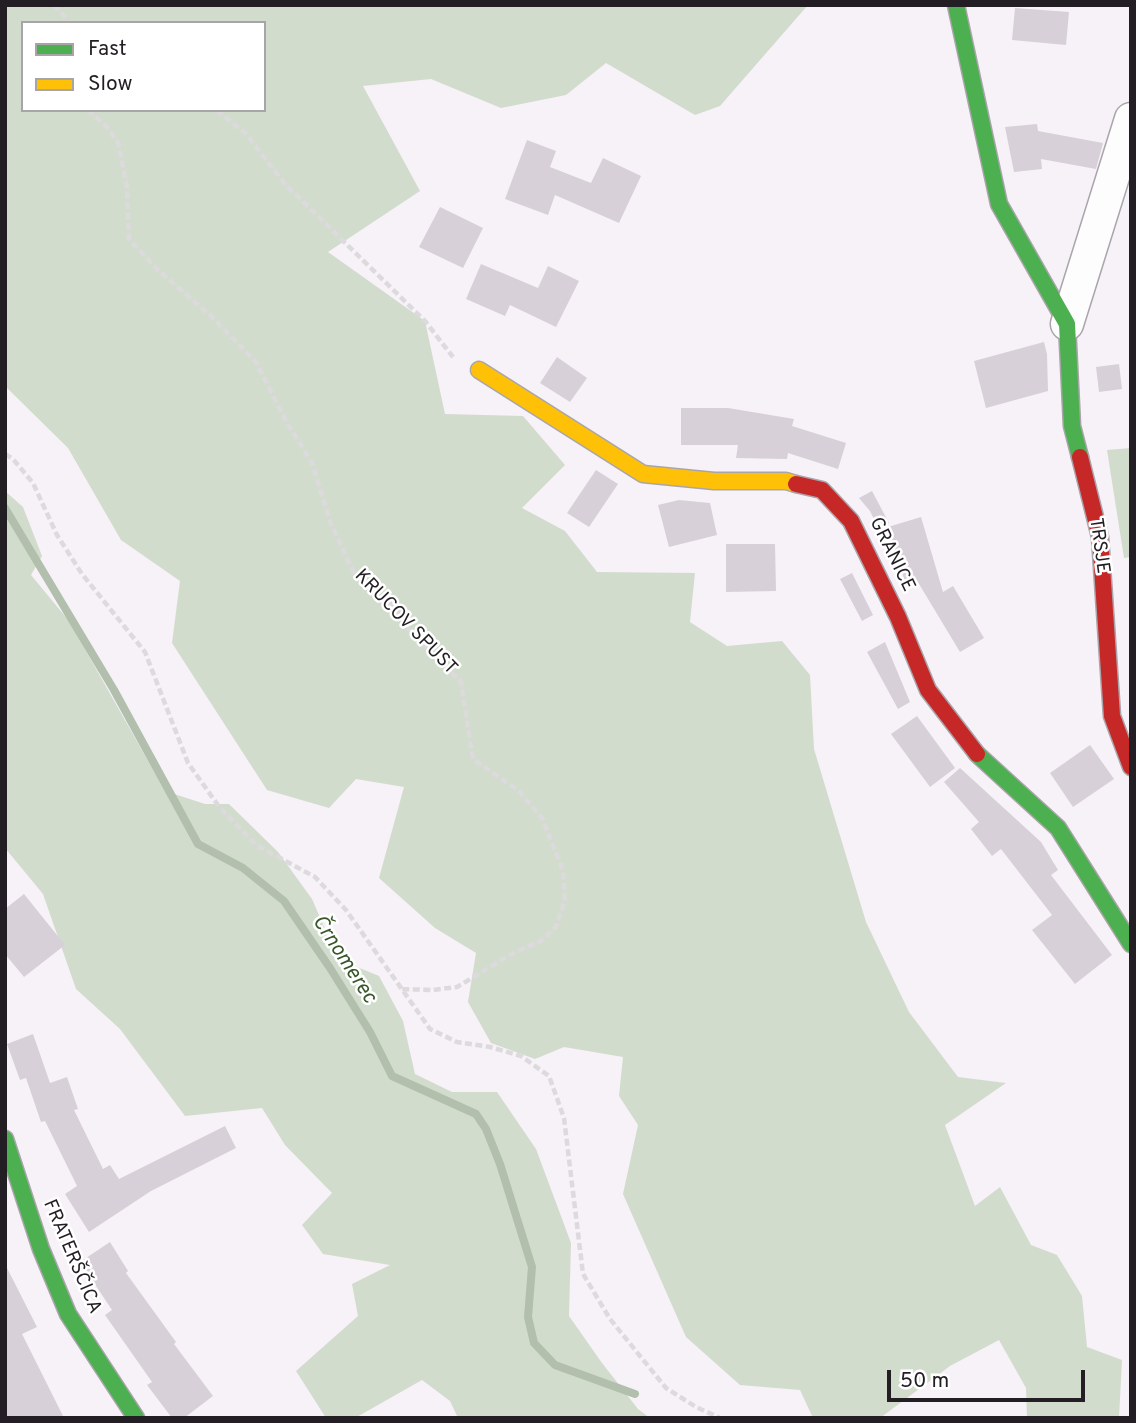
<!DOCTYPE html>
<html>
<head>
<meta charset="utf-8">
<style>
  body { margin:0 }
  #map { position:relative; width:1136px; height:1423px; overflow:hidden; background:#f7f1f8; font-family:Overpass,sans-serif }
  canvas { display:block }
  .frame { position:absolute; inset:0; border:7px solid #231e23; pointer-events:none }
  .legend { position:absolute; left:21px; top:21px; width:245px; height:91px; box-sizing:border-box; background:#fff; border:2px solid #a7a5a7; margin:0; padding:9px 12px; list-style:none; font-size:21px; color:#231e23 }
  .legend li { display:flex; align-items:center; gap:14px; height:35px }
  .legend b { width:35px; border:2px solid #a7a5a7 }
  .scale { position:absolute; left:887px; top:1370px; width:198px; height:32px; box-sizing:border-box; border:4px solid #231e23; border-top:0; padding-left:9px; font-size:21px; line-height:24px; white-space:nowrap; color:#231e23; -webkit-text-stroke:5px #fff; paint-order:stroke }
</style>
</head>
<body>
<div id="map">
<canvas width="1136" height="1423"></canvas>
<div class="frame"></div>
<ul class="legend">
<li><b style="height:9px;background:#4caf50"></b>Fast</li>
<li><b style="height:9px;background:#ffc107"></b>Slow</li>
</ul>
<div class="scale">50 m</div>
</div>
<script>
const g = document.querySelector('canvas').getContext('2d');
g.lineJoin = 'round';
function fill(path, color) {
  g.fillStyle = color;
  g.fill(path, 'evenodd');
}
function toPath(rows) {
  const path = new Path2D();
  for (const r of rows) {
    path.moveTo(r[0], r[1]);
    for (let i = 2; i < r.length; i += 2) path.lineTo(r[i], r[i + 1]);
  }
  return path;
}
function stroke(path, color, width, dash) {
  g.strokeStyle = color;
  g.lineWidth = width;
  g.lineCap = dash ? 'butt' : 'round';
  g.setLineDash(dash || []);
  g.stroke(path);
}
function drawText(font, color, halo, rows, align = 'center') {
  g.font = font + ' Overpass,sans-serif';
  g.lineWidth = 5;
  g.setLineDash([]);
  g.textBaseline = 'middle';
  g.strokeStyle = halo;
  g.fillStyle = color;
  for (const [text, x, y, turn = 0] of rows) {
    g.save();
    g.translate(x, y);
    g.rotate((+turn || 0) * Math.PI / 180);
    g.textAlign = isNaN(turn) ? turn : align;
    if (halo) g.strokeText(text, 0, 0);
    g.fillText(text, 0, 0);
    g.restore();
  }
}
fill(toPath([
  [5,5,808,5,720,106,695,115,606,63,566,95,501,108,431,79,363,86,420,191,328,252,425,321,445,414,523,416,565,465,522,508,565,531,597,572,695,573,690,622,727,646,782,641,810,675,814,749,866,922,909,1012,958,1077,1006,1083,945,1125,975,1206,1000,1187,1031,1245,1057,1255,1082,1296,1087,1347,1122,1360,1119,1418,1027,1418,1026,1388,999,1340,950,1366,880,1418,813,1418,800,1390,740,1385,686,1337,623,1194,638,1125,619,1096,623,1057,564,1047,535,1059,491,1043,468,1002,476,953,435,928,379,878,404,787,356,779,329,808,267,790,172,643,180,581,121,540,68,448,5,386],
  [23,23,264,23,264,110,23,110],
  [1131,448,1131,557,1124,558,1107,450],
  [5,491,23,507,42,556,31,575,69,621,165,791,205,804,229,804,278,852,312,899,338,959,379,976,403,1021,415,1074,452,1092,497,1092,536,1149,571,1243,569,1316,602,1363,638,1409,650,1418,458,1418,450,1401,422,1380,355,1418,326,1418,296,1371,358,1316,352,1284,390,1265,323,1254,302,1225,332,1193,285,1145,262,1108,185,1116,120,1029,76,989,43,894,5,848]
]), '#d2dccd');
stroke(toPath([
  [5,508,114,690,198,844,243,868,284,901,330,968,370,1032,392,1076,476,1114,486,1129,500,1164,532,1267,528,1317,534,1343,555,1365,635,1394]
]), '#b1bfac', 8);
fill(toPath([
  [1015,8,1069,12,1066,45,1012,40],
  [1037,124,1038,131,1103,143,1096,169,1041,159,1042,169,1014,172,1005,127],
  [527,140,556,151,550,167,591,183,603,158,641,176,619,223,555,195,548,215,505,199],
  [440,207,483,228,463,268,419,247],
  [481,264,538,288,548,266,579,281,556,327,510,305,505,316,466,299],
  [1044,342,1047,354,1048,391,986,408,974,361],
  [557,357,587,378,570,402,540,383],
  [1119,364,1122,389,1099,392,1096,367],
  [681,408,728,408,794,419,792,426,846,443,838,469,788,453,787,459,736,458,738,445,681,445],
  [596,470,618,484,589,527,567,513],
  [872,491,889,523,879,529,870,511,859,498],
  [679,500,710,503,717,535,669,547,658,505],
  [921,517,943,592,953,586,984,638,960,652,916,579,905,582,888,527],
  [726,544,775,544,776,591,726,592],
  [852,573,873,615,862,621,840,579],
  [885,642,910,702,898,709,867,652],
  [917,716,955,768,930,787,891,734],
  [1090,745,1114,779,1073,807,1050,773],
  [960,768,1041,842,1058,870,1051,875,1112,955,1075,984,1032,930,1052,915,1001,849,992,856,971,829,979,822,944,782],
  [24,894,65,945,24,977,5,954,5,909],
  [33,1034,50,1083,67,1077,78,1109,74,1110,103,1169,110,1165,119,1179,225,1126,236,1148,151,1191,89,1232,65,1194,77,1186,45,1121,41,1122,26,1078,20,1080,7,1044],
  [110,1242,128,1271,126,1273,176,1342,174,1344,213,1396,184,1418,172,1418,147,1385,152,1382,105,1315,112,1310,80,1262],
  [5,1264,37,1327,22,1334,64,1418,5,1418]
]), '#d8d0d9');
const street = toPath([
  [1067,324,1131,119]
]);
const fast = toPath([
  [956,5,999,204,1067,324,1072,426,1080,457],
  [977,754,1058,828,1131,944],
  [5,1139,41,1249,68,1314,136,1418]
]);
const slow = toPath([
  [479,370,643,474,714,481,786,481,796,484]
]);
const jam = toPath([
  [1080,457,1100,537,1112,716,1131,767],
  [796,484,822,490,851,521,898,617,928,690,977,754]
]);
stroke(street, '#a9a5aa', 35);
stroke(fast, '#a9a5aa', 19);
stroke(slow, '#a9a5aa', 19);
stroke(jam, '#a9a5aa', 19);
stroke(toPath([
  [54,5,67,19,68,23],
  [88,110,107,127,118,143,127,187,129,239,158,270,210,315,256,362,286,421,312,463,331,524,355,575,385,596,405,626,461,682,473,759,519,791,542,818,563,870,565,900,556,927,541,941,515,952,457,987,433,990,400,989],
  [217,110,246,134,285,184,425,321,453,357],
  [5,454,13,459,33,483,57,535,82,574,145,652,188,763,220,808,256,845,315,877,346,910,430,1029,457,1042,490,1047,521,1056,549,1076,564,1118,583,1274,610,1319,666,1388,696,1407,720,1418]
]), '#dcdadc', 4.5, [7, 3.5]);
stroke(street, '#fefdfe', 32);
stroke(fast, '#4caf50', 16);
stroke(slow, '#ffc107', 16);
stroke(jam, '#c62828', 16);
drawText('19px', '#231e23', '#fff', [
  ["TRSJE",1098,546,82],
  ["GRANICE",891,555,64],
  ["KRUCOV SPUST",405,623,46],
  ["FRATERŠČICA",71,1257,67]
]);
drawText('italic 21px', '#375729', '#fff', [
  ["Črnomerec",343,960,57]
]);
</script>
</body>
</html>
